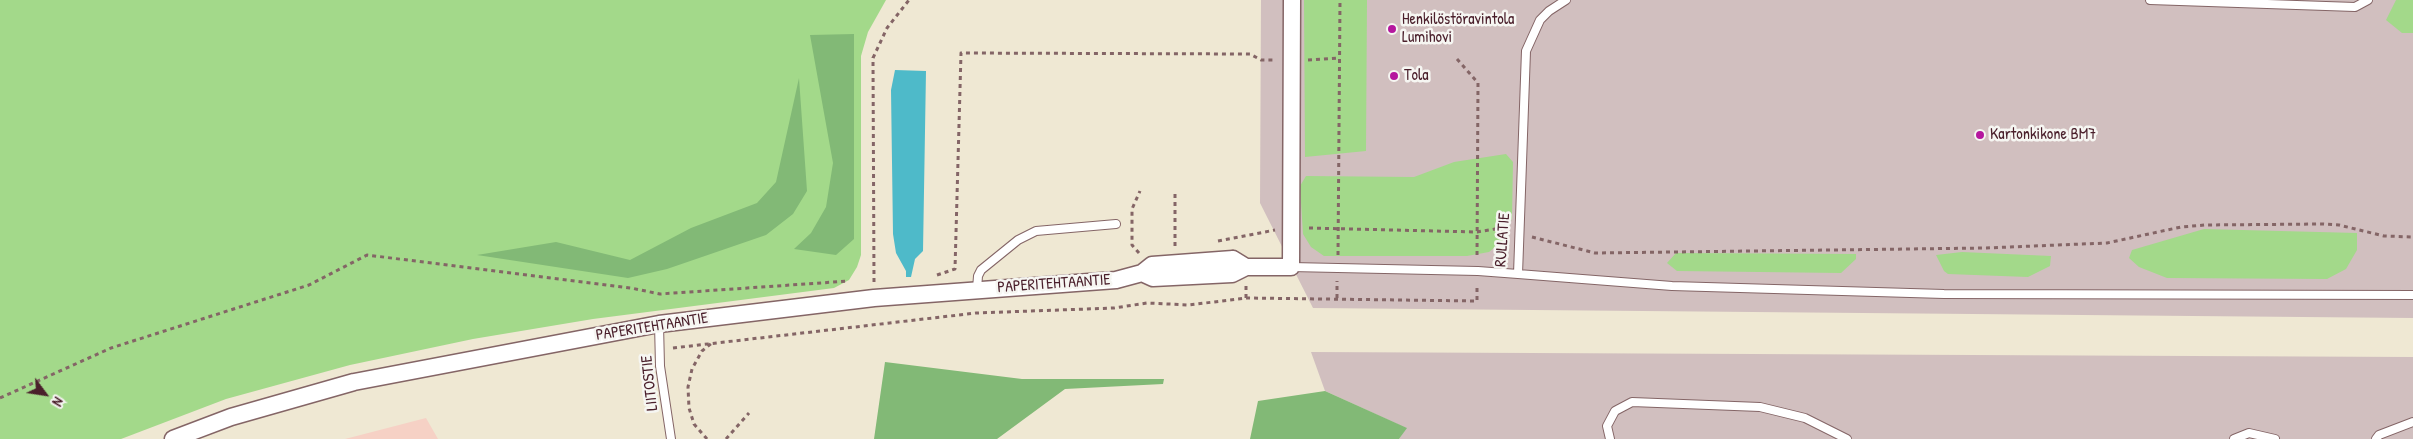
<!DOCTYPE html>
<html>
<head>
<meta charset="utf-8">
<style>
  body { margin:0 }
  #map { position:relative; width:2413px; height:439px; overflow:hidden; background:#efe8d3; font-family:"Patrick Hand",sans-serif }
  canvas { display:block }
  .north { position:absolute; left:20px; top:369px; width:50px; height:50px; -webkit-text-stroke:4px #f6f6f2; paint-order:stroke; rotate:121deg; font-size:14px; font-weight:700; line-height:20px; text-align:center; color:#4a1f2b }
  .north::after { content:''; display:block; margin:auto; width:18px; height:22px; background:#4a1f2b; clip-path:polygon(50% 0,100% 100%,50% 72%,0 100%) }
</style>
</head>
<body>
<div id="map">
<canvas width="2413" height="439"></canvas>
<div class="north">N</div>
</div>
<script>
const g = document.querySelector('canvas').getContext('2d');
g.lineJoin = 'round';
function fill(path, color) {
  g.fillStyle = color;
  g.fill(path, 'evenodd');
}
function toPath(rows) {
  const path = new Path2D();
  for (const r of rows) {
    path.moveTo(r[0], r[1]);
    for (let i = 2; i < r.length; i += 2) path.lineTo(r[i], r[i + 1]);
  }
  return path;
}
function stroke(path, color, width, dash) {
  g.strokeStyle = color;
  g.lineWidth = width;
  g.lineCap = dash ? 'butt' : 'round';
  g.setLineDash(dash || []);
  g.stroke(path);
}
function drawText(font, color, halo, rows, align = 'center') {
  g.font = font + ' "Patrick Hand",sans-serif';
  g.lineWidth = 5;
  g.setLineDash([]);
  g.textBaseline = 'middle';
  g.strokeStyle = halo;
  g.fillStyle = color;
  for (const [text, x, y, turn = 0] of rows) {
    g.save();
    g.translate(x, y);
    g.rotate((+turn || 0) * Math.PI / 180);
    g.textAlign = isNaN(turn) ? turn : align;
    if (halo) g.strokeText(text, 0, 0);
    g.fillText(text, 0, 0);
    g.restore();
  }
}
fill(toPath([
  [426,418,438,439,345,439]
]), '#f6d1c5');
fill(toPath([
  [1261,0,2413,0,2413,318,1313,308,1260,203],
  [1311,352,2413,357,2413,439,1399,439,1406,428,1325,391]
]), '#d1bfbf');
fill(toPath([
  [0,0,886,0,868,32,861,56,861,255,857,267,849,280,834,288,593,319,473,339,350,365,226,399,121,439,0,439],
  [1304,0,1367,0,1366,151,1305,157],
  [2396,0,2413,0,2413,33,2402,33,2386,20],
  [1506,154,1513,162,1512,218,1505,239,1489,252,1467,256,1324,256,1311,247,1303,234,1300,186,1306,176,1414,177,1454,162],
  [2204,229,2357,233,2357,250,2346,269,2327,279,2167,278,2139,267,2129,258,2132,250],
  [1962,252,2051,256,2050,266,2028,277,1948,274,1944,271,1936,255],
  [1676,253,1856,254,1856,259,1841,273,1677,271,1667,263]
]), '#a3d98a');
fill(toPath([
  [854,34,854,239,836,255,794,249,811,233,826,207,833,163,810,35],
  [799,78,807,191,793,214,766,235,667,269,628,278,477,255,556,242,630,260,691,228,757,203,776,182],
  [885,362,1022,379,1164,379,1163,384,1065,389,997,439,874,439],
  [1325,391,1407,428,1399,439,1250,439,1258,401]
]), '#82b976');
fill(toPath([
  [895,70,926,71,923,251,915,259,911,277,906,277,906,271,896,253,893,234,891,90]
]), '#4ebac9');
const service = toPath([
  [2150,0,2355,7,2368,0],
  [1291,267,1478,271,1518,274,1526,51,1540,20,1549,11,1566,0],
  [1518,274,1672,286,1944,294,2413,295],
  [977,289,978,276,981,270,1018,240,1036,231,1116,224],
  [659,324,660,366,671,439],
  [1610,439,1607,426,1615,411,1632,402,1760,407,1805,418,1847,439],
  [2234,439,2249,433,2275,439],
  [2376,439,2379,435,2413,422]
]);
const minor = toPath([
  [1233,259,1246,267,1232,274,1153,278,1142,273,1152,265,1233,259],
  [1246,267,1291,267,1292,0],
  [173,439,231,417,354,382,659,324,874,298,1116,280,1142,273]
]);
stroke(service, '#846566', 10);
stroke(minor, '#846566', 19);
stroke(toPath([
  [1457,59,1478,83,1477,258],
  [1308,60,1339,58],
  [1309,228,1477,232,1495,229,1507,231],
  [1532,237,1595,253,1986,248,2107,243,2181,227,2205,225,2322,224,2339,225,2384,236,2413,237],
  [1218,241,1275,230],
  [1175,246,1175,191],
  [1139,253,1132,245,1132,209,1140,191],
  [1338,255,1340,0],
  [937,275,955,269,961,53,1250,54,1261,60,1276,60],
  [874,282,873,58,887,28,909,0],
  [1246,286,1246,298],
  [1337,298,1337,281],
  [673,348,976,313,1114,308,1147,303,1189,305,1246,298,1477,301,1477,284],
  [0,398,111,348,309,285,367,255,631,288,660,294,849,281],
  [707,439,694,424,689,408,688,387,692,369,702,351,712,343],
  [726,439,749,413]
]), '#846566', 3, [4, 4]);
stroke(service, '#fff', 8);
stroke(minor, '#fff', 16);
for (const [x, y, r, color] of [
  [1392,29,5,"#b5179e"],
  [1394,76,5,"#b5179e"],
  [1980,135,5,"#b5179e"]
]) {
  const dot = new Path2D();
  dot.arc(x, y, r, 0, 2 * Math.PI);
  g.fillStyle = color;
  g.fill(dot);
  stroke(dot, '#f6f6f2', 2);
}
drawText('16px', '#4a1f2b', '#f6f6f2', [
  ["Henkilöstöravintola",1402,20],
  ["Lumihovi",1402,38],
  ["Tola",1404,76],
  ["Kartonkikone BM7",1990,135]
], 'left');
drawText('16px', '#4a1f2b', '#f6f6f2', [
  ["RULLATIE",1503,240,-86],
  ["PAPERITEHTAANTIE",1054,284,-4],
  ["PAPERITEHTAANTIE",652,327,-9],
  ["LIITOSTIE",650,383,-96]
]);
</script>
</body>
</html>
